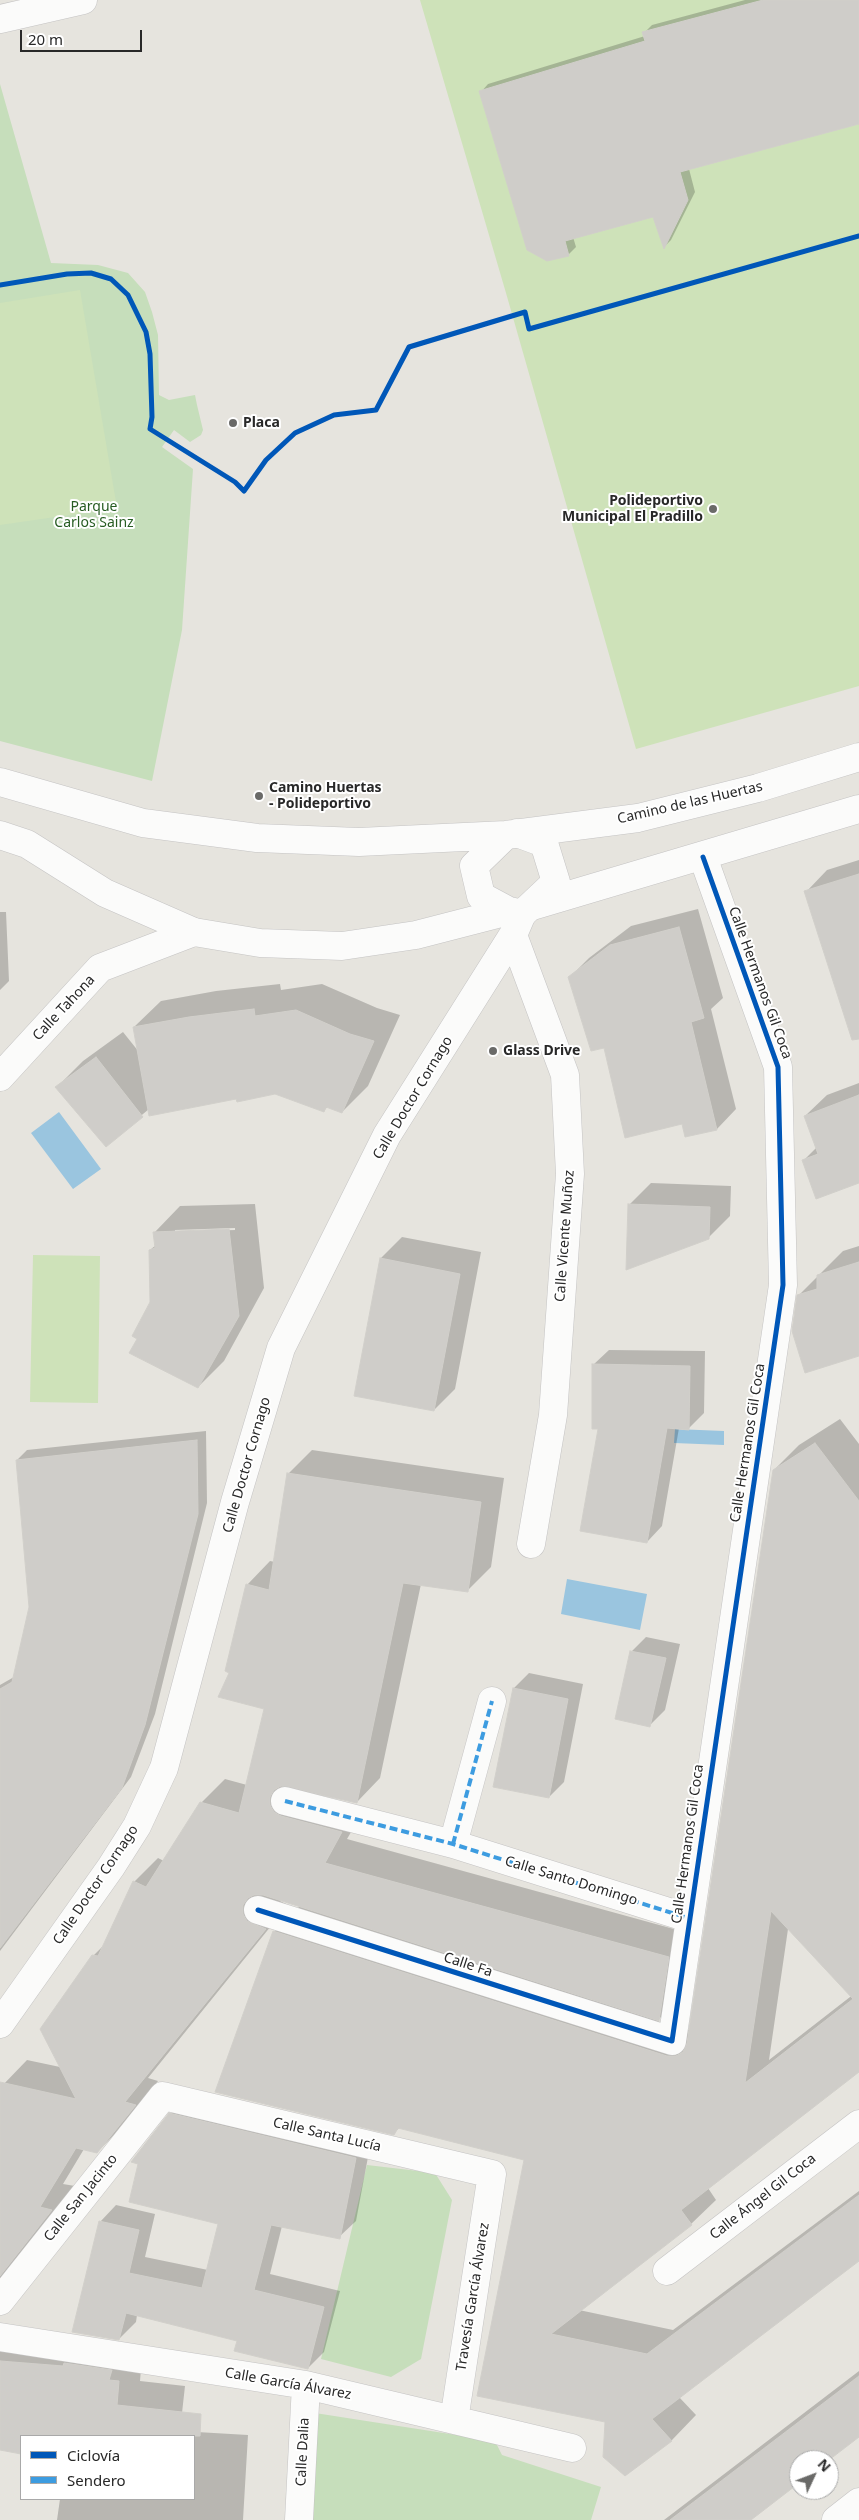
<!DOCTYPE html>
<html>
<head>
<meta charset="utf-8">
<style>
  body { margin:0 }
  #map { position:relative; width:859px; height:2520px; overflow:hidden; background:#e6e4de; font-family:"Noto Sans",sans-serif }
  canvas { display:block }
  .legend { position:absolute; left:20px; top:2435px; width:175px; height:65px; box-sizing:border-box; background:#fff; border:1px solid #a9a9a9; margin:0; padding:6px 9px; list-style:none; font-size:15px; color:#282828 }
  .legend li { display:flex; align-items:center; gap:10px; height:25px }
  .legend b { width:25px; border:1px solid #a9a9a9 }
  .north { position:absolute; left:789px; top:2450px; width:50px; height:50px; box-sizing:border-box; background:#fff; border:1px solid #a9a9a9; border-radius:50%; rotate:47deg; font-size:14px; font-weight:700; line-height:20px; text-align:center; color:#282828 }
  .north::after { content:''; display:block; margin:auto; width:18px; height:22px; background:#6a6a68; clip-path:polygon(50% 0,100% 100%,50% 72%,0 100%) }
  .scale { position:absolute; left:20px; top:30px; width:122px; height:22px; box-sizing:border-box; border:2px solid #282828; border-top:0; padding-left:6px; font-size:15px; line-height:18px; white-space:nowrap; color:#282828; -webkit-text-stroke:4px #fff; paint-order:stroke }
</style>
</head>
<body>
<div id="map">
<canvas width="859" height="2520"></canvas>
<ul class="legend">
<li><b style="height:6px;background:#0057b8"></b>Ciclovía</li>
<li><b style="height:6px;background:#3d9ce0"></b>Sendero</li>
</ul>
<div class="north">N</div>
<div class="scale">20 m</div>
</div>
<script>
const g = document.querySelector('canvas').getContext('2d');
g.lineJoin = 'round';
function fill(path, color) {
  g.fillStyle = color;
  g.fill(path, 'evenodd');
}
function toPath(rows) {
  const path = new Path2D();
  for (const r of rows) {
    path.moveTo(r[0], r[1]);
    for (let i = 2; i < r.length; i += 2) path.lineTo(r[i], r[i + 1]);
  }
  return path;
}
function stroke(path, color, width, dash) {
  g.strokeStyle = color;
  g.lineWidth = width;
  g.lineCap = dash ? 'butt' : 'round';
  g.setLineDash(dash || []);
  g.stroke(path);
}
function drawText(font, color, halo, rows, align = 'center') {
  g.font = font + ' "Noto Sans",sans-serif';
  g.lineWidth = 4;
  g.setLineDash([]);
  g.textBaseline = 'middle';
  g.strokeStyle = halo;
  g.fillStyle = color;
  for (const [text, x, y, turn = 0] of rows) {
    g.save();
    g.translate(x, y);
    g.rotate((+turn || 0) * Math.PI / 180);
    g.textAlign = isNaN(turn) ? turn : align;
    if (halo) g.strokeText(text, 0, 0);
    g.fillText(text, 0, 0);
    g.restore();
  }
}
fill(toPath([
  [0,84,51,263,98,265,128,273,145,292,152,312,158,335,159,395,169,400,195,395,197,405,203,430,201,435,190,442,174,430,162,447,193,469,182,630,152,781,0,741],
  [367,2165,435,2173,452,2200,421,2359,391,2377,321,2359],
  [315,2413,495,2441,502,2455,601,2487,591,2520,306,2520]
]), '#c6debb');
fill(toPath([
  [420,0,859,0,859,686,636,749,506,293],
  [80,290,117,508,0,525,0,303],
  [33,1255,100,1256,98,1403,30,1402]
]), '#cee2b9');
fill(toPath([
  [59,1112,101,1169,73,1189,31,1133],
  [675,1429,724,1431,724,1445,674,1443],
  [567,1579,647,1594,640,1630,561,1614]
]), '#9ac5df');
fill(toPath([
  [745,0,859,0,859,123,689,169,695,192,671,240,664,247,654,215,573,237,576,247,568,255,481,92,488,84,645,36,644,33,652,25],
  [859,860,859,993,806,892,827,870],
  [698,909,723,998,711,1009,736,1109,717,1129,683,1123,605,1046,570,977,589,958,631,926],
  [0,912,6,912,9,981,0,990],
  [280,984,281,990,322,984,377,1008,400,1015,368,1086,342,1112,328,1106,324,1111,275,1093,149,1109,106,1145,57,1087,83,1061,123,1032,139,1052,134,1027,161,1001,216,991],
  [859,1083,859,1182,803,1161,817,1147,805,1116,827,1095],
  [651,1183,731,1186,730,1216,708,1238,630,1204],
  [255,1204,264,1288,224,1361,198,1387,139,1338,151,1302,150,1250,156,1245,154,1233,180,1206],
  [235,1228,235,1230,175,1232,175,1230],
  [402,1237,481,1252,455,1389,434,1410,381,1258],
  [859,1246,859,1355,798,1296,843,1251],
  [609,1350,705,1351,704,1413,689,1428,679,1428,662,1526,647,1542,600,1427,593,1365],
  [840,1419,859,1444,859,1937,788,1929,769,2060,859,1990,859,2071,708,2188,716,2200,691,2224,579,2310,673,2330,859,2191,859,2260,679,2397,696,2415,672,2440,626,2475,607,2421,479,2395,526,2159,400,2127,394,2133,274,1932,300,1906,281,1900,280,1901,288,1905,148,2078,158,2081,121,2128,97,2152,84,2149,63,2184,75,2186,0,2279,0,2088,27,2060,60,2067,93,1956,105,1944,134,1882,158,1858,164,1861,201,1803,225,1779,247,1785,265,1708,230,1673,247,1585,270,1561,275,1562,288,1474,312,1450,504,1478,491,1567,467,1591,421,1584,380,1778,357,1802,300,1790,365,1808,347,1839,692,1934,683,1995,657,2021,691,2031,774,1470,799,1445],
  [206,1431,207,1503,155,1714,131,1777,0,1951,0,1685,14,1677,33,1644,17,1460,27,1450],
  [646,1637,680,1644,665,1710,650,1725,631,1652],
  [529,1673,583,1684,564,1782,549,1797,514,1688],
  [187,2098,371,2141,356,2221,339,2237,282,2226,270,2274,340,2291,324,2352,308,2368,239,2340,137,2315,136,2322,119,2339,100,2222,116,2205,155,2214,145,2257,208,2270,220,2223,170,2114],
  [0,2330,142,2357,140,2381,185,2386,180,2431,248,2435,243,2520,57,2520,60,2499,194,2499,194,2436,21,2436,21,2452,0,2448],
  [859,2371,859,2436,827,2460,799,2460,799,2482,749,2520,664,2520]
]), '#0003');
const building = toPath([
  [763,0,859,0,859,124,680,172,688,200,664,249,653,217,565,241,569,256,547,261,527,250,479,91,645,41,642,32,763,0],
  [859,874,859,1039,852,1040,804,891,859,874],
  [679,927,704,1018,691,1022,717,1130,685,1137,682,1124,625,1138,604,1048,591,1051,568,977,610,945,679,927],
  [254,1009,255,1016,296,1010,350,1034,374,1041,342,1113,326,1107,324,1112,275,1094,237,1102,236,1099,149,1116,133,1027,189,1017,254,1009],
  [96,1057,143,1117,106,1147,55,1087,96,1057],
  [859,1095,859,1183,816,1199,802,1160,818,1154,804,1116,859,1095],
  [628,1204,710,1207,709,1239,626,1270,628,1204],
  [229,1229,239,1316,198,1388,129,1353,137,1339,132,1336,150,1302,149,1250,155,1248,153,1232,229,1229],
  [380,1258,460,1274,434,1411,354,1396,380,1258],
  [859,1262,859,1356,805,1373,792,1331,797,1295,817,1289,817,1275,859,1262],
  [592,1364,690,1366,689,1430,667,1428,647,1543,580,1531,598,1429,592,1429,592,1364],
  [197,1440,198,1514,145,1725,122,1788,0,1948,0,1689,12,1682,29,1607,16,1460,197,1440],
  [815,1443,859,1501,859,2072,681,2210,692,2225,551,2334,647,2354,859,2195,859,2261,652,2419,672,2441,625,2476,603,2457,605,2422,477,2396,524,2160,398,2128,394,2135,215,2092,273,1931,667,2056,676,2056,683,2052,687,2043,773,1470,815,1443],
  [771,1911,853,1999,745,2083,771,1911],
  [287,1473,481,1502,468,1592,403,1583,357,1803,281,1786,274,1790,270,1797,270,1805,274,1812,281,1816,342,1832,325,1863,669,1957,659,2021,263,1895,254,1895,248,1898,243,1905,243,1914,247,1921,266,1929,125,2102,136,2105,97,2153,76,2148,40,2207,52,2210,0,2276,0,2082,76,2099,40,2029,92,1955,98,1956,133,1881,146,1887,200,1802,239,1813,264,1709,218,1697,229,1673,225,1671,246,1584,269,1590,287,1473],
  [630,1651,666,1658,650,1727,615,1719,630,1651],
  [513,1688,568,1699,549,1798,493,1787,513,1688],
  [169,2113,356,2158,340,2239,271,2225,254,2290,324,2307,308,2369,234,2351,237,2341,126,2313,119,2340,72,2332,99,2221,139,2230,129,2273,202,2288,218,2224,129,2202,138,2164,131,2162,169,2113],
  [0,2361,63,2366,64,2363,112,2370,109,2380,119,2381,117,2405,201,2414,200,2436,21,2436,21,2454,0,2450,0,2361],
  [859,2376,859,2437,829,2460,799,2460,799,2483,751,2520,670,2520,859,2376]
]);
fill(building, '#cfcdc9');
stroke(building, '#d1cfca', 1);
const street = toPath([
  [0,19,83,0],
  [513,935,565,1075,570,1174,553,1415,531,1544],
  [0,1077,100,968,194,932],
  [285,1801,453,1844,688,1918],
  [453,1844,492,1701],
  [258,1910,672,2041,783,1285,778,1067,703,857],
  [0,2024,111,1867,137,1826,164,1768,235,1502,281,1348,387,1135,513,935,522,914],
  [667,2271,859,2124],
  [0,2301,163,2096,492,2174,454,2420],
  [0,2337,306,2385,572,2448],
  [299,2520,306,2385],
  [836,2520,859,2502]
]);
const secondary = toPath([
  [0,782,143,823,257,838,359,842,506,835,638,818,758,788,859,757],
  [0,835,27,844,105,893,194,932,260,943,342,946,416,935,509,911],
  [506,835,474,866,481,896,509,911,522,914,556,882,544,843,517,833],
  [532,906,859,809]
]);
stroke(street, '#c4c3c3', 29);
stroke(secondary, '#c4c3c3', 29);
stroke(street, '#fbfbfa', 28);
stroke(secondary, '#fbfbfa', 28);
stroke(toPath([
  [285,1801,453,1844,688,1918],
  [453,1844,492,1701]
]), '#3d9ce0', 4, [8, 4]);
stroke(toPath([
  [0,285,67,274,91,273,111,279,128,295,146,332,150,354,152,417,150,429,235,482,244,491,266,460,295,433,334,415,376,410,409,347,525,312,529,329,859,236],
  [258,1910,672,2041,783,1285,778,1067,703,857]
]), '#0057b8', 5);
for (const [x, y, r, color] of [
  [233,423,5,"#6a6a68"],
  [713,509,5,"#6a6a68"],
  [259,796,5,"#6a6a68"],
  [493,1051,5,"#6a6a68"]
]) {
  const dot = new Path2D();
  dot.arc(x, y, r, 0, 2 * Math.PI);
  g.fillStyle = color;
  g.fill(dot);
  stroke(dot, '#fff', 2);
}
drawText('bold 14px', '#282828', '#fff', [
  ["Placa",243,423],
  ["Polideportivo",703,501,"right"],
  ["Municipal El Pradillo",703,517,"right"],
  ["Camino Huertas",269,788],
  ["- Polideportivo",269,804],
  ["Glass Drive",503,1051]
], 'left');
drawText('14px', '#275c22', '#fff', [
  ["Parque",94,507],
  ["Carlos Sainz",94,523]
]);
drawText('14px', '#282828', '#fff', [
  ["Camino de las Huertas",690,803,-13],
  ["Calle Hermanos Gil Coca",760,983,70],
  ["Calle Tahona",64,1008,-47],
  ["Calle Doctor Cornago",413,1098,-59],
  ["Calle Vicente Muñoz",565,1236,-86],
  ["Calle Hermanos Gil Coca",748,1443,-81],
  ["Calle Doctor Cornago",247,1465,-74],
  ["Calle Hermanos Gil Coca",688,1844,-82],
  ["Calle Santo Domingo",571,1881,17],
  ["Calle Doctor Cornago",96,1885,-56],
  ["Calle Fa",468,1965,18],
  ["Calle Santa Lucía",327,2135,13],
  ["Calle Ángel Gil Coca",763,2197,-38],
  ["Calle San Jacinto",81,2198,-51],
  ["Travesía García Álvarez",473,2297,-81],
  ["Calle García Álvarez",288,2384,10],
  ["Calle Dalia",303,2452,-87]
]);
</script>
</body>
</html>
